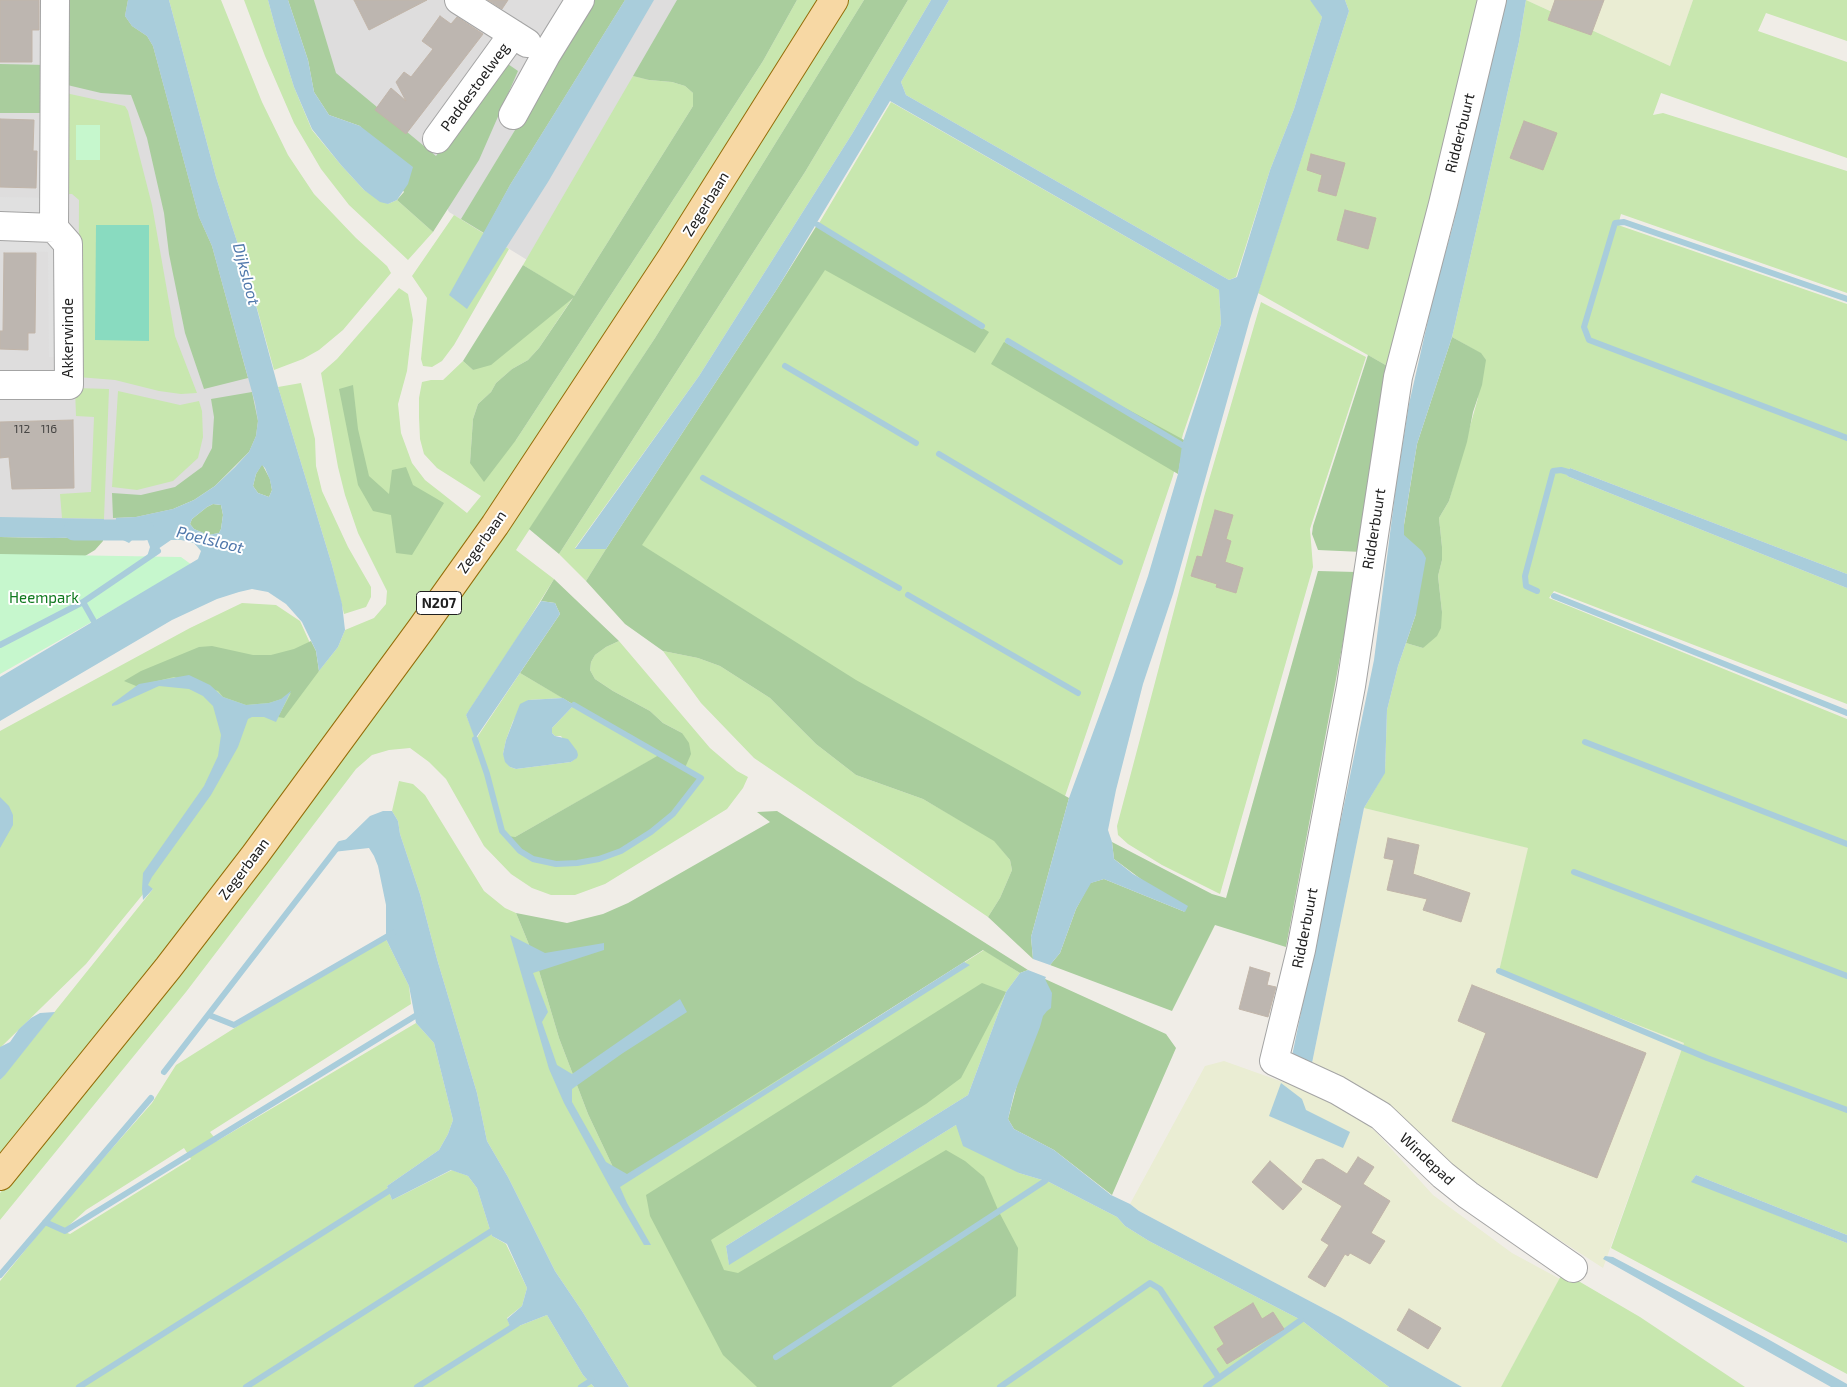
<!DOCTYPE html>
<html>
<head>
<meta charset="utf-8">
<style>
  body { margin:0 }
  canvas { display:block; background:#f0ede7 }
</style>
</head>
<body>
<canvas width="1847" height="1387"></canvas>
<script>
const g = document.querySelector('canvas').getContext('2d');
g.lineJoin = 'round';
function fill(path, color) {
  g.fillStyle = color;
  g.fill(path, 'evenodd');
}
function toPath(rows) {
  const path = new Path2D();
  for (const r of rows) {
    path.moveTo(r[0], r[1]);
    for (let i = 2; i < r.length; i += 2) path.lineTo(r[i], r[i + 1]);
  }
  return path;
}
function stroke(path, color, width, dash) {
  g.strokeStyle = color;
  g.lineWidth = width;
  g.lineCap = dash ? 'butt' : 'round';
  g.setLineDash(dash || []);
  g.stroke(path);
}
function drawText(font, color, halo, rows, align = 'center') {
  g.font = font + ' "Exo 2",sans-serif';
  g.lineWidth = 4;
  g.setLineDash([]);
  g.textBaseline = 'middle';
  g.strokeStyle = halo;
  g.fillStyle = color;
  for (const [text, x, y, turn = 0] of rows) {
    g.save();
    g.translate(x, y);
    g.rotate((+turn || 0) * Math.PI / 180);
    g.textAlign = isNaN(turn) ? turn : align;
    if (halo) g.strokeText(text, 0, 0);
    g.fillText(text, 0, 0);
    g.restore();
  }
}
fill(toPath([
  [0,0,147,0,257,386,263,441,162,518,81,526,0,525],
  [314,0,696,0,537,266,449,212,409,139,333,77]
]), '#dedddd');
fill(toPath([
  [1526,0,1693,0,1670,66],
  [1364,808,1529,848,1499,971,1684,1043,1603,1268,1476,1186,1374,1096,1312,1063],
  [1224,1061,1339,1102,1376,1132,1433,1195,1512,1253,1560,1279,1501,1387,1462,1387,1340,1317,1139,1211,1130,1204,1205,1066]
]), '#eaedd3');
fill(toPath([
  [169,0,221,0,262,102,288,155,314,194,356,238,387,266,391,273,343,330,319,350,303,359,274,370,247,272,216,177],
  [244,0,268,0,276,30,294,87,312,130,341,165,364,190,388,204,397,200,433,232,408,260,349,205,321,169,294,123,265,56],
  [797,0,821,0,755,111,467,544,173,945,0,1158,0,1080,153,889,148,888,86,964,0,1048,0,731,190,628,242,603,276,605,300,621,314,652,318,672,338,647,345,630,374,618,386,604,387,591,358,533,345,495,338,467,321,373,337,359,399,288,408,294,413,320,407,371,398,404,401,433,412,463,425,480,467,513,481,496,437,468,424,454,420,439,419,417,419,398,422,382,431,380,443,380,463,361,473,370,574,297,523,265,633,76,649,80,672,82,685,86,693,93,693,106,574,296,539,348,528,360,512,369,496,383,491,392,478,404,473,419,470,463,516,440,690,174,763,61],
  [849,0,864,0,655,338,516,550,554,579,519,635,466,715,476,739,520,673,563,698,528,700,513,721,506,740,503,754,510,767,516,769,571,762,576,758,561,736,555,736,552,733,552,728,574,705,660,755,515,837,507,837,520,851,533,859,556,864,651,832,673,814,701,778,684,770,682,733,663,723,650,711,613,691,595,679,590,670,591,662,595,655,606,647,619,641,710,748,737,771,748,777,743,788,727,809,605,884,575,895,551,895,532,888,511,874,484,846,446,779,429,762,410,748,389,750,372,755,356,769,186,992,0,1220,0,1193,68,1111,518,512,570,438,719,209],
  [908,0,931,0,852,134,699,376,575,548,606,549,586,581,559,554,805,172],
  [949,0,1310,0,1312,1,1322,17,1294,109,1270,170,1236,277,1229,280,906,95,901,82],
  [1345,0,1484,0,1389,367,1258,293,1349,11],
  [1526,0,1670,66,1693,0,1847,0,1847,41,1766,13,1758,31,1847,62,1847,158,1661,93,1653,115,1663,113,1847,171,1847,293,1621,214,1618,225,1847,304,1847,574,1570,468,1567,476,1847,588,1847,704,1554,591,1549,598,1847,719,1847,1235,1696,1175,1692,1181,1847,1243,1847,1374,1611,1248,1684,1043,1499,971,1528,848,1364,808,1385,772,1387,710,1398,666,1406,643,1423,648,1442,612,1438,576,1442,560,1442,547,1439,518,1449,501,1478,398,1480,353,1452,337,1519,42],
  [61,92,125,106,128,111,152,205,175,336,197,393,181,394,159,391,115,380,78,377,79,200,72,194,59,194],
  [891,102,1219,290,1221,324,1183,434,1173,476,1059,814,613,548,818,225],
  [454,215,509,249,454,345,442,361,432,367,423,366,421,359,427,298,412,276],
  [1261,302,1366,357,1310,529,1313,567,1220,894,1162,865,1128,844,1118,835,1117,826,1204,497],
  [301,383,315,439,316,466,322,491,348,547,371,587,371,597,366,607,344,614,332,565,278,387],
  [75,388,109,389,104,519,62,518,60,494,91,492,94,417,76,416],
  [118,391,180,405,199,401,202,411,203,437,198,458,173,481,137,490,112,487],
  [663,651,698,658,720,666,770,698,816,744,856,775,923,799,994,840,1010,860,1012,870,1000,898,988,917,754,758,701,703],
  [399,781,413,784,425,795,484,891,505,908,516,913,537,964,559,1038,588,1114,612,1165,848,1037,984,950,1020,973,1006,992,968,1095,726,1246,729,1264,956,1125,1019,1173,1049,1182,1117,1217,1125,1226,1149,1241,1301,1320,1389,1387,629,1387,582,1311,555,1271,508,1177,487,1141,477,1093,437,959,420,894,400,834,398,821,392,811],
  [386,939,409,986,411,1004,210,1132,217,1141,416,1023,434,1043,453,1120,448,1134,439,1150,387,1186,392,1200,452,1170,468,1176,477,1188,492,1236,506,1244,527,1288,522,1306,507,1318,511,1329,547,1315,583,1375,594,1387,0,1387,0,1281,44,1227,47,1225,70,1234,191,1159,184,1148,86,1210,65,1229,47,1222,152,1103,176,1065,252,1017],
  [1563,1272,1640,1317,1745,1387,1501,1387]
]), '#c8e7af');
fill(toPath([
  [63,0,128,0,125,16,132,26,147,36,153,46,199,217,212,246,248,378,204,389,185,333,169,254,164,213,147,138,131,95,101,93,63,84],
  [288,0,314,0,336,73,436,156,505,62,518,71,479,160,433,232,397,200,404,192,360,126,329,115,314,92,308,60],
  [594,0,625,0,510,185,484,233,461,219],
  [677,0,797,0,763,61,690,174,516,440,484,482,470,463,473,419,478,404,491,392,496,383,512,369,528,360,539,348,573,298,491,365,473,370,463,361,523,265,574,296,693,106,693,93,685,86,672,82,649,80,633,76],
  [864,0,908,0,805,172,559,554,529,529,655,338],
  [0,64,47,65,47,113,0,113],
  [817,225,989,332,975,353,825,270,642,545,856,680,1069,798,1031,937,1033,959,988,917,1000,898,1012,870,1010,860,994,841,923,799,856,775,816,744,770,698,720,666,698,658,663,651,625,624,586,581,606,549,777,289],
  [1452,337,1481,353,1486,360,1482,385,1473,412,1467,442,1449,501,1439,518,1442,547,1442,560,1438,576,1442,612,1441,628,1437,636,1423,648,1406,643,1416,614,1404,535,1404,525,1417,444],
  [1004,342,1184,440,1178,474,991,364],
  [1368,355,1389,367,1362,552,1318,550,1312,534,1313,526],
  [353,385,358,429,369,476,389,494,392,470,406,467,413,485,444,503,412,555,396,553,391,515,373,511,358,485,339,389],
  [252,392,258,421,256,436,249,452,215,486,194,500,173,509,136,517,113,518,112,493,141,495,175,487,202,467,212,448,214,417,211,399],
  [262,464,270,479,272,490,269,497,258,493,253,486,256,474],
  [213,504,221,505,223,515,221,529,219,533,208,535,194,529,190,524,192,519,207,507],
  [0,537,54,538,103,537,103,541,95,550,67,567,0,591],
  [1318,571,1356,572,1286,947,1215,925,1172,1011,1050,965,1060,953,1076,909,1090,883,1104,879,1185,912,1114,859,1112,842,1212,894,1226,898],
  [554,579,619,641,606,647,595,655,591,662,590,670,595,679,613,691,650,711,663,723,682,733,689,743,691,754,684,770,701,778,673,814,651,832,621,851,599,859,577,863,556,864,533,859,520,851,507,836,515,837,659,755,520,673,560,614,555,603,541,601],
  [311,641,316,651,319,671,284,718,278,717,291,693,282,699,269,703,246,705,223,697,218,691,174,677,136,686,124,681,141,671,199,647,212,646,253,655,271,655,294,649],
  [777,811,1028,970,1020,973,983,950,664,1152,626,1176,620,1177,612,1165,588,1114,559,1038,537,964,516,913,567,923,603,914,628,903,770,822,757,812],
  [1045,979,1166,1034,1176,1048,1112,1195,1054,1150,1014,1129,1008,1119],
  [982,983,1006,992,961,1078,926,1104,711,1240,724,1270,738,1273,946,1150,965,1161,984,1177,999,1212,1018,1248,1016,1296,891,1387,757,1387,723,1355,650,1216,646,1195]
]), '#a9cd9d');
fill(toPath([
  [76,125,100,125,100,160,76,160],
  [0,554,181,557,192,565,0,674]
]), '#c6f7cd');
fill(toPath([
  [96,225,149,225,149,341,95,340]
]), '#89dbc0');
fill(toPath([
  [0,197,62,198,62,358,49,357,48,252,0,250]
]), '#e0e0e0');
fill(toPath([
  [128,0,169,0,216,177,247,272,278,387,332,565,342,604,345,630,338,647,319,671,316,651,302,622,286,604,268,592,252,589,239,592,217,599,172,620,0,721,0,677,198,559,201,551,194,543,181,540,171,540,158,549,146,560,150,547,147,539,138,534,129,543,115,536,116,518,136,517,173,509,194,500,215,486,235,467,249,452,256,436,258,421,255,403,212,246,199,217,153,46,147,36,132,26,125,16],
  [262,465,265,468,270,480,272,490,269,497,258,493,253,486,256,474],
  [213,504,221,505,223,515,221,529,219,533,208,535,194,529,190,524,192,519,207,507],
  [268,0,288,0,308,60,314,92,329,115,360,126,413,167,408,184,397,200,388,204,380,202,364,190,341,165,312,129,294,87,276,30],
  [625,0,654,0,548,182,467,309,449,295,510,185],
  [931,0,949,0,901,82,906,95,1229,280,1237,277,1270,170,1294,109,1322,17,1310,0,1345,0,1349,11,1250,319,1173,594,1143,684,1116,790,1108,830,1112,842,1114,859,1133,874,1188,906,1185,912,1104,879,1091,883,1076,909,1060,953,1050,965,1033,959,1031,937,1069,798,1113,678,1148,576,1178,474,1182,445,1221,324,1219,290,890,101,777,289,606,549,575,549,699,376,852,134],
  [1506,0,1526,0,1519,42,1452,337,1417,444,1404,524,1404,535,1422,551,1426,558,1416,614,1398,666,1387,710,1385,773,1364,808,1312,1063,1292,1056,1374,660,1396,486,1409,404,1436,285,1452,229],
  [1570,468,1847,574,1847,588,1567,476],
  [0,517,104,519,103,537,54,538,0,537],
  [541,601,555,603,560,614,475,739,466,715,469,710],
  [189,675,210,685,223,697,246,705,269,703,281,699,291,691,276,722,264,717,252,717,248,719,238,747,211,795,152,877,148,885,153,889,143,900,142,889,143,873,204,786,218,756,221,735,213,706,203,696,189,689,159,686,117,705,112,706,112,704,139,684],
  [563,698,574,705,552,728,552,733,555,736,568,739,577,751,578,755,577,758,571,762,516,769,510,767,505,762,503,754,506,740,520,704,528,700],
  [0,797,9,806,13,815,13,825,0,848],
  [383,811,392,811,398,821,400,834,420,894,437,959,477,1093,487,1141,508,1177,555,1271,582,1311,629,1387,594,1387,583,1375,547,1315,511,1329,507,1319,522,1306,527,1288,507,1244,492,1236,477,1188,468,1176,451,1170,392,1200,387,1186,439,1150,448,1134,453,1120,434,1043,416,1023,409,986,386,939,386,905,378,866,374,856,369,848,333,852,370,816],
  [510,935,545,953,604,943,604,950,533,973,548,1012,542,1022,557,1065,572,1074,680,999,687,1012,623,1053,572,1089,572,1102,606,1162,627,1174,749,1099,964,962,970,965,620,1187,627,1203,651,1245,644,1245,611,1189,564,1103,549,1069],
  [1028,970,1046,977,1045,979,1052,993,1051,1008,1047,1011,1043,1016,1040,1027,1014,1094,1008,1119,1014,1129,1054,1150,1111,1195,1130,1204,1139,1211,1340,1317,1462,1387,1389,1387,1301,1320,1149,1241,1125,1226,1117,1217,1049,1182,1019,1173,963,1146,956,1125,729,1265,726,1246,968,1095,1006,992,1020,973],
  [55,1012,5,1075,0,1080,0,1047,10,1042,19,1029,31,1018,40,1013],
  [1281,1083,1302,1099,1306,1110,1350,1132,1343,1148,1269,1116],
  [1696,1175,1847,1235,1847,1243,1691,1182],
  [1605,1256,1613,1257,1766,1338,1847,1384,1847,1387,1831,1387,1603,1259]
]), '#a9cddb');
stroke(toPath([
  [818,225,982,326],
  [1847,299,1624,222,1615,223,1584,327,1589,340,1847,438],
  [1008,341,1182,445],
  [785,366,916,443],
  [939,454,1120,562],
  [703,478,899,588],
  [1537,591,1526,586,1525,576,1553,471,1561,470,1575,474],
  [908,595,1078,693],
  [1554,596,1847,713],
  [83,602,96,625],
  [0,645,83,602,158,551],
  [475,739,487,774,502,831,520,851,533,859,556,864,577,863,599,859,621,851,651,832,673,814,701,778,574,705],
  [1585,742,1847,844],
  [1574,872,1847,976],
  [1499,971,1707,1058,1847,1110],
  [209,1015,234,1025,393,933],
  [164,1072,340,844,349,842],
  [45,1222,65,1231,420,1013],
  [0,1275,151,1098],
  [776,1357,1045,1181],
  [79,1387,395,1187],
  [246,1387,493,1230],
  [417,1387,517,1324],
  [581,1387,592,1380],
  [1000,1387,1150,1283,1160,1289,1219,1378],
  [1206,1387,1301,1320]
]), '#a9cddb', 6);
stroke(toPath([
  [74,530,144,530]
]), '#a9cddb', 21);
const building = toPath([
  [0,0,39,0,39,30,32,30,32,62,0,62,0,0],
  [354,0,427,0,369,30,354,0],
  [488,0,508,0,502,9,488,0],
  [1555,0,1604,0,1591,35,1548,20,1555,0],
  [440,16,451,24,457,17,483,34,406,134,375,110,391,88,406,101,396,82,404,72,411,77,433,49,422,41,440,16],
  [0,119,34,120,33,151,37,151,36,188,0,187,0,119],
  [1524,121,1557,133,1543,170,1510,158,1524,121],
  [1311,154,1345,163,1336,196,1318,191,1322,175,1307,170,1311,154],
  [1345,210,1376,218,1368,249,1337,240,1345,210],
  [4,253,36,253,35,333,28,333,28,350,0,349,0,331,3,331,4,253],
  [73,420,74,488,12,489,9,457,0,458,0,422,73,420],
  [1215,510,1233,515,1226,539,1231,541,1225,562,1243,568,1236,593,1216,587,1217,584,1191,576,1197,556,1202,557,1215,510],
  [1388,838,1419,845,1413,874,1470,893,1461,922,1423,910,1427,899,1387,890,1394,860,1384,858,1388,838],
  [1250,967,1270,973,1267,985,1276,987,1268,1017,1239,1009,1250,967],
  [1472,985,1646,1053,1597,1178,1452,1121,1486,1033,1458,1021,1472,985],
  [1358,1157,1374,1167,1363,1184,1390,1201,1371,1233,1385,1241,1370,1264,1350,1253,1348,1256,1345,1254,1325,1287,1308,1277,1329,1245,1321,1240,1342,1206,1302,1182,1316,1160,1323,1159,1347,1174,1358,1157],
  [1270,1161,1302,1189,1283,1210,1252,1182,1270,1161],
  [1253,1303,1262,1319,1273,1312,1284,1329,1227,1364,1217,1349,1224,1344,1214,1327,1253,1303],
  [1409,1309,1441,1328,1428,1349,1397,1330,1409,1309]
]);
fill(building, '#bdb6b0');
stroke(building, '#c1b5a9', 1);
const minor = toPath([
  [459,0,527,43],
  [1492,0,1443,204,1398,377,1351,686,1301,950,1274,1061,1337,1090,1381,1116,1443,1175,1468,1195,1573,1268],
  [513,115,546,55,580,0],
  [437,139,513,34],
  [0,226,54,228,68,244,69,385,0,385],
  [54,228,55,0]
]);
const major = toPath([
  [0,1176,168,968,255,855,421,629,495,525,672,257,834,0]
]);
stroke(minor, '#a4a4a4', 30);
stroke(major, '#946d08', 30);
stroke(minor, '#fff', 28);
stroke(major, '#f7d8a4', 28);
drawText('12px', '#474644', null, [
  ["112",22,429],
  ["116",49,429]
]);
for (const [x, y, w] of [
  [439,603,45]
]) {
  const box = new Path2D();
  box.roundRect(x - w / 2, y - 11.5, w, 23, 4);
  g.fillStyle = '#fff';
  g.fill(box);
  stroke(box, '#202020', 1);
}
drawText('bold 14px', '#202020', null, [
  ["N207",439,603]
]);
drawText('15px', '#202020', '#fff', [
  ["Paddestoelweg",475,87,-54],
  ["Ridderbuurt",1460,133,-76],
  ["Zegerbaan",706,204,-58],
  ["Akkerwinde",68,338,-90],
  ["Ridderbuurt",1374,529,-81],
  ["Zegerbaan",482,542,-55],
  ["Zegerbaan",244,869,-53],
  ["Ridderbuurt",1305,928,-79],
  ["Windepad",1427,1159,43]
]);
drawText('15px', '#117a20', '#fff', [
  ["Heempark",44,598]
]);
drawText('italic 16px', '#5078ab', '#fff', [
  ["Dijksloot",246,274,75],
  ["Poelsloot",210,540,14]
]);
</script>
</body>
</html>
